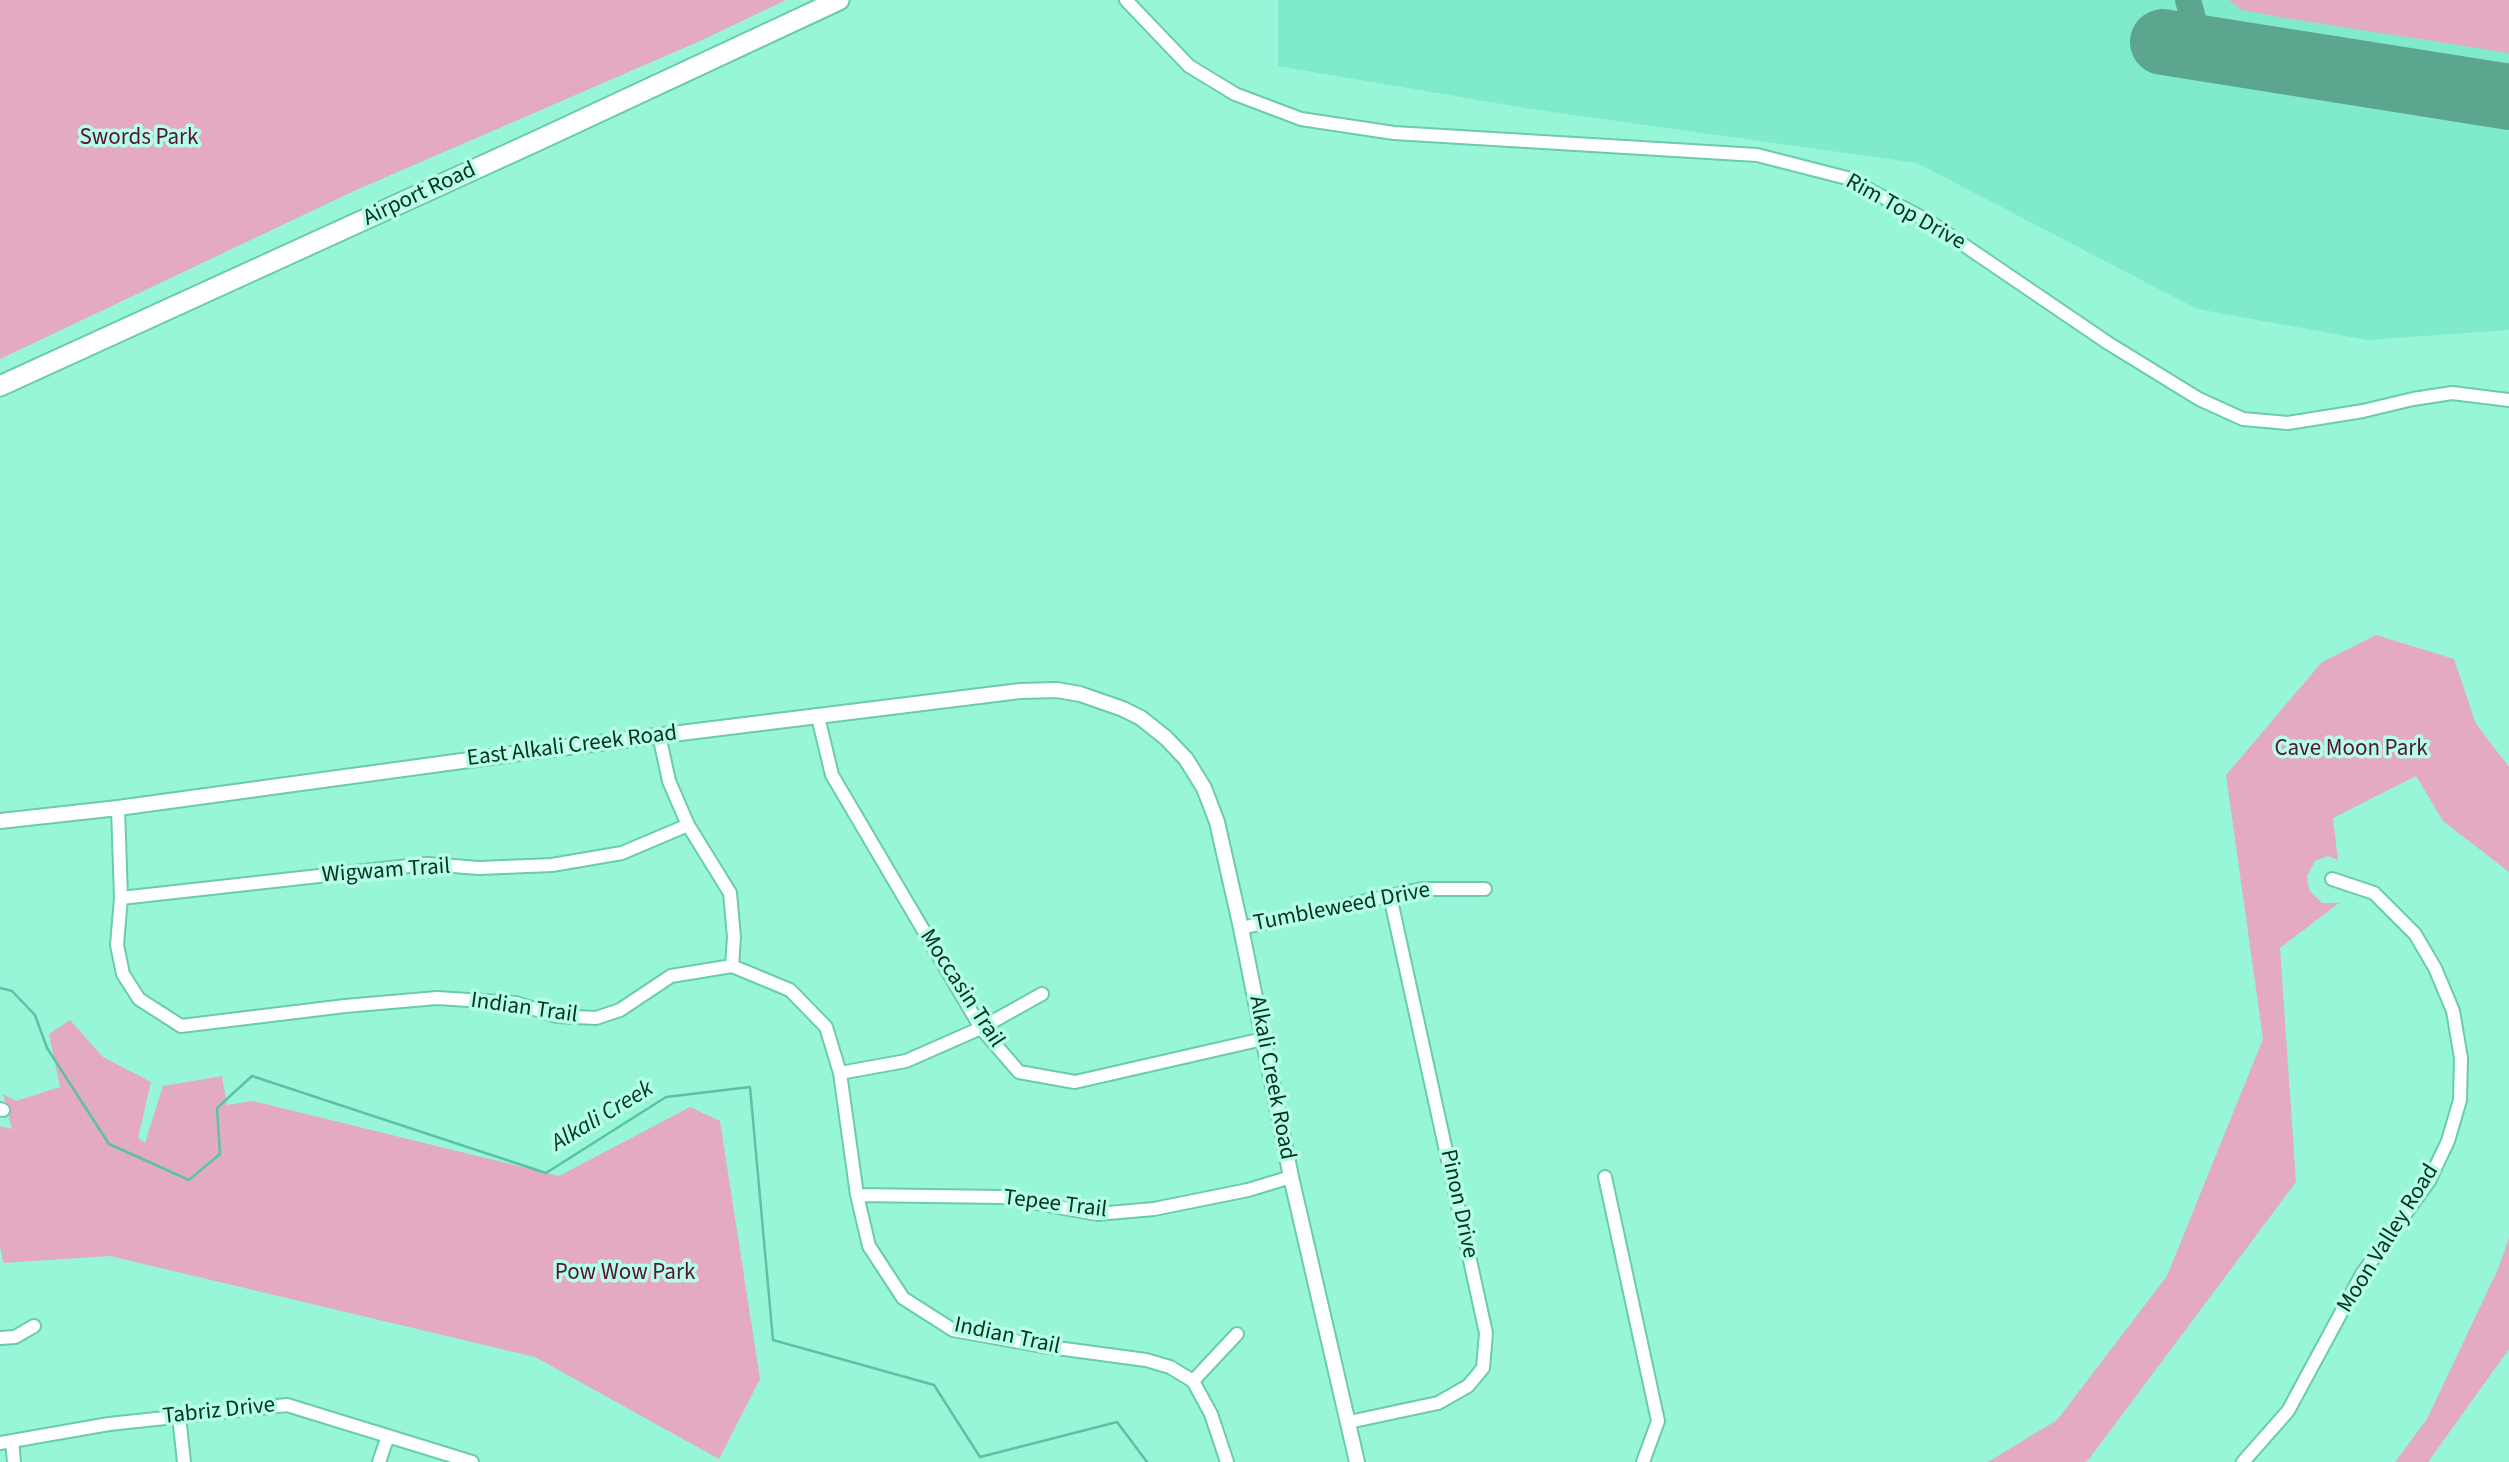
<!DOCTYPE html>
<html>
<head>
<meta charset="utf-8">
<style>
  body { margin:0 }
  canvas { display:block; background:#96f6d7 }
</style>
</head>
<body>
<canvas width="2509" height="1462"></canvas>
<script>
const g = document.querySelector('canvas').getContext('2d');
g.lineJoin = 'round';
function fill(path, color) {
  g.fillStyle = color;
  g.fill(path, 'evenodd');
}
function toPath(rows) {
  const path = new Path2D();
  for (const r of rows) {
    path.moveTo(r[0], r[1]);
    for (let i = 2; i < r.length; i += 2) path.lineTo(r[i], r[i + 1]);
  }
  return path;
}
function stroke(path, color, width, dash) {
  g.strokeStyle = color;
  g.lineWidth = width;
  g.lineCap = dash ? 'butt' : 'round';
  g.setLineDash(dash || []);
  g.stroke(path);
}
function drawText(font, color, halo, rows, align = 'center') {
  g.font = font + ' "Source Sans 3",sans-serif';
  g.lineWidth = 7;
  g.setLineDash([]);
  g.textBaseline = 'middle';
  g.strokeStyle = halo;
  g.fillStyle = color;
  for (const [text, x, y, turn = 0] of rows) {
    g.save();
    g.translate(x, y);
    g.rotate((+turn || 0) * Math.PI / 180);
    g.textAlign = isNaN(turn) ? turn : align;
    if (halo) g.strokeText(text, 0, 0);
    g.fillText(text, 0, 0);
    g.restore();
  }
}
fill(toPath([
  [1278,0,2509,0,2509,330,2368,340,2197,309,1917,163,1531,109,1278,66]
]), '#80ebca');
fill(toPath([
  [0,0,786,0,700,41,354,191,0,359],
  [2229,0,2509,0,2509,53,2278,17,2242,10],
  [2376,635,2454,659,2476,724,2509,767,2509,872,2443,821,2416,776,2333,818,2338,860,2328,856,2315,861,2307,876,2309,890,2322,903,2339,903,2280,948,2296,1182,2089,1459,2085,1462,1988,1462,2057,1420,2167,1276,2263,1039,2226,775,2322,662],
  [70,1020,103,1057,151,1082,138,1138,145,1143,163,1086,222,1076,227,1105,253,1101,559,1176,690,1107,720,1121,760,1379,719,1459,535,1357,110,1256,3,1263,0,1246,0,1126,12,1129,3,1094,16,1101,60,1087,49,1034],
  [2509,1238,2509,1349,2428,1462,2395,1462,2427,1419,2498,1269]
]), '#e4aac3');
stroke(toPath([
  [0,988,12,991,35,1015,47,1048,109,1144,189,1180,220,1154,217,1108,252,1076,546,1173,666,1097,750,1087,773,1340,934,1385,980,1457,1117,1422,1147,1462]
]), '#5ac3a4', 2.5);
stroke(toPath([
  [2188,0,2194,22,2201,34,2210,46,2220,51]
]), '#5ca690', 26);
stroke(toPath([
  [2163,42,2509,97]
]), '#5ca690', 66);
const minor = toPath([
  [1126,0,1189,66,1235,94,1301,119,1394,133,1757,155,1847,178,1930,222,2108,343,2199,399,2243,419,2288,423,2363,411,2413,399,2452,393,2509,400],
  [818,717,832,775,981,1028,1019,1072,1075,1082,1263,1039],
  [659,735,669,781,688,825,730,893,734,937,732,966],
  [118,808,121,898,117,945,123,974,139,999,181,1026,345,1006,437,998,516,1003,556,1016,596,1018,620,1010,671,976,732,966,790,990,826,1027,840,1073,857,1195,869,1246,903,1298,953,1330,1042,1346,1146,1360,1170,1367,1193,1381,1211,1414,1227,1462],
  [121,898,427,864,479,868,552,865,622,853,688,825],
  [1241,928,1422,889,1485,889],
  [840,1073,906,1061,981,1028,1042,994],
  [0,1109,3,1110],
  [1605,1177,1658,1421,1643,1462],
  [857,1195,1002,1197,1097,1214,1154,1209,1248,1190,1291,1177],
  [0,1338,15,1337,34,1326],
  [1193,1381,1237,1334],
  [179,1416,184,1462],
  [1349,1422,1438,1403,1468,1386,1483,1368,1486,1333,1390,896],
  [12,1441,14,1462],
  [0,1443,109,1424,287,1405,472,1462],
  [379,1462,388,1436],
  [2243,1462,2288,1411,2362,1274,2429,1181,2448,1141,2460,1100,2461,1058,2453,1011,2435,968,2415,934,2374,893,2332,879]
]);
const tertiary = toPath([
  [0,821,118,808,535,751,1020,691,1057,690,1080,694,1123,709,1141,718,1166,738,1186,759,1204,788,1217,822,1241,928,1291,1177,1357,1462]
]);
const trunk = toPath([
  [0,386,541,139,839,0]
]);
stroke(minor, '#6bcbae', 16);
stroke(tertiary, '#6bcbae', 18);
stroke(trunk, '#6bcbae', 23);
stroke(minor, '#fff', 12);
stroke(tertiary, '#fff', 14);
stroke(trunk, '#fff', 19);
drawText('23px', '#591239', '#b4ffe6', [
  ["Swords Park",139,139],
  ["Cave Moon Park",2351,750],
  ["Pow Wow Park",625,1274]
]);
drawText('23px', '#043025', '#b4ffe6', [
  ["Airport Road",420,195,-25],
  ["Rim Top Drive",1905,213,29],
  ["East Alkali Creek Road",572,747,-7],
  ["Wigwam Trail",386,872,-4],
  ["Tumbleweed Drive",1342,908,-11],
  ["Moccasin Trail",961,989,57],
  ["Indian Trail",524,1009,8],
  ["Alkali Creek Road",1271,1078,79],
  ["Pinon Drive",1458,1204,78],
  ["Tepee Trail",1055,1205,7],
  ["Moon Valley Road",2389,1239,-58],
  ["Indian Trail",1007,1337,12],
  ["Tabriz Drive",219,1412,-6]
]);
drawText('italic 24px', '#023428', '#b4ffe6', [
  ["Alkali Creek",603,1117,-31]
]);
</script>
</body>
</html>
